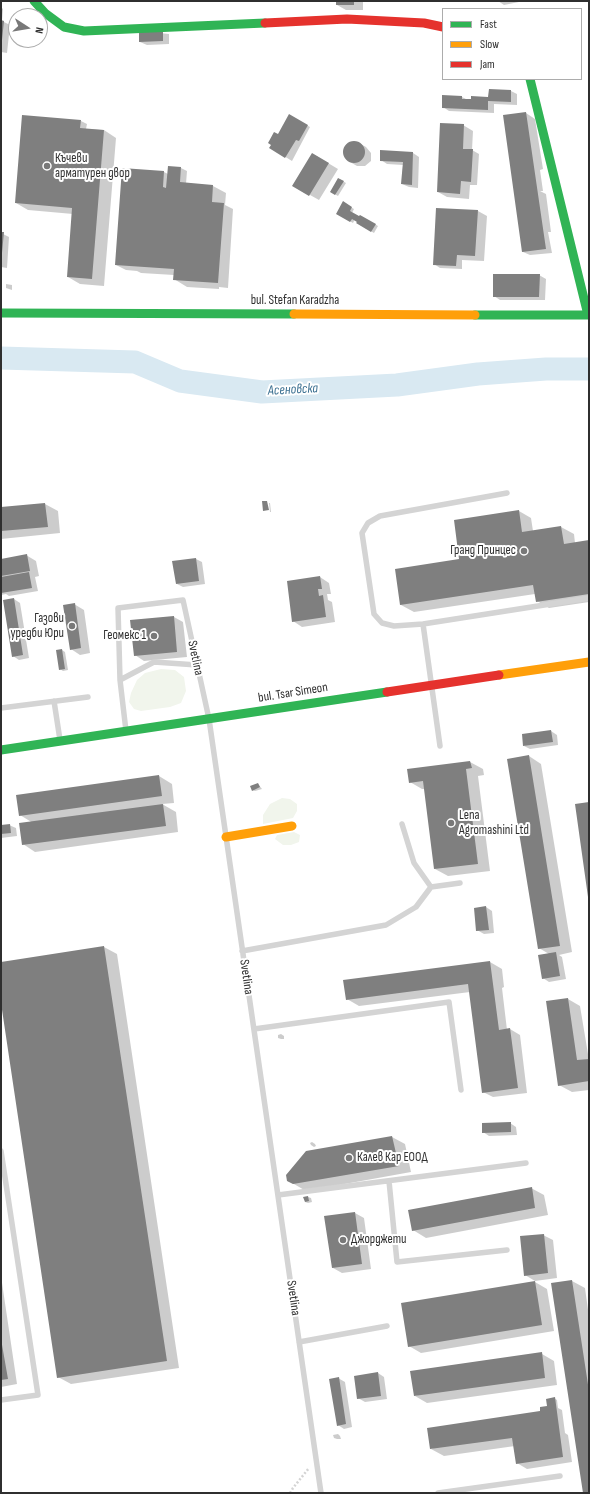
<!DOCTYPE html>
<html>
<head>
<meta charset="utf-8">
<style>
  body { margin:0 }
  #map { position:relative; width:590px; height:1494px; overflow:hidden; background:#fff; font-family:"Sofia Sans Condensed",sans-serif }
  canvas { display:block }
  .frame { position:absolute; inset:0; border:2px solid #2f2f2f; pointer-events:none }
  .legend { position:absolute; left:442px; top:8px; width:140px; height:72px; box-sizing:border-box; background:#fff; border:1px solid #acacac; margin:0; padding:5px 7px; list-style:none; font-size:12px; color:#2f2f2f }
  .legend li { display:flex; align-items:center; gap:8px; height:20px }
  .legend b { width:20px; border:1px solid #acacac }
  .north { position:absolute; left:8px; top:8px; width:40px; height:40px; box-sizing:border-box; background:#fff; border:1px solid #acacac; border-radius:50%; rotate:102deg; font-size:11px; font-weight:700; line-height:16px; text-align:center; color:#2f2f2f }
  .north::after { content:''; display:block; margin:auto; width:14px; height:18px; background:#787878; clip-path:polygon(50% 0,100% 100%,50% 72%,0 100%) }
</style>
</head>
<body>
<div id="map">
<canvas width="590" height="1494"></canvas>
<div class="frame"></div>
<ul class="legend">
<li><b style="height:5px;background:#30b455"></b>Fast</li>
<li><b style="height:5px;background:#ff9f0a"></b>Slow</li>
<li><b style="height:5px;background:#e5322d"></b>Jam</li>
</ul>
<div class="north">N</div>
</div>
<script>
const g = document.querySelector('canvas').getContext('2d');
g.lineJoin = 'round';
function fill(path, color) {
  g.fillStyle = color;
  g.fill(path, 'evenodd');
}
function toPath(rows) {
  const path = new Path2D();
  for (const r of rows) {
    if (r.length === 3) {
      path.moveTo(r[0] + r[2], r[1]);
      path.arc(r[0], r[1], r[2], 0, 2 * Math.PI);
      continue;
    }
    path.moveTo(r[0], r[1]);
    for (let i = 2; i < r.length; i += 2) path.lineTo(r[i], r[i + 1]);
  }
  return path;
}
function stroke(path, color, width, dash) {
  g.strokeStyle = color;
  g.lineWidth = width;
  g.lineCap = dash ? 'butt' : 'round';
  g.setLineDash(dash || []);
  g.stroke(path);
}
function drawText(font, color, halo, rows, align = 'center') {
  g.font = font + ' "Sofia Sans Condensed",sans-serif';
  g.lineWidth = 4;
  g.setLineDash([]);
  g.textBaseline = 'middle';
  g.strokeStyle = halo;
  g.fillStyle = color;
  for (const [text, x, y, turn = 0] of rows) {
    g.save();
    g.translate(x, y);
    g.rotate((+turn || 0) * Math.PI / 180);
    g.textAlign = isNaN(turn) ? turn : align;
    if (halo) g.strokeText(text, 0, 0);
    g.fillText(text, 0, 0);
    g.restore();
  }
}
fill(toPath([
  [161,669,175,670,184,677,186,691,181,703,170,707,141,711,134,709,129,702,131,693,137,680,145,673],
  [282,798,290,799,297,804,297,811,293,818,263,824,263,815,270,804],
  [294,832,300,835,299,842,291,845,283,845,275,839,277,835]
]), '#f1f5ec');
fill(toPath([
  [337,1,363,1,363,10,346,10,337,5],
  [498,1,524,1,504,5],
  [1,7,3,9,2,21,10,25,7,53,1,52],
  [140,31,169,34,169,44,147,45,140,42],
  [490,90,511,91,517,94,517,105,494,104,494,113,449,111,443,107,443,96,462,97,468,100,489,98],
  [526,113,535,119,543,169,540,170,543,191,540,191,546,194,551,232,548,232,552,253,530,255,523,252],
  [290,116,310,127,292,161,271,148],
  [81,121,87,124,86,129,104,130,116,138,104,286,80,284,68,277,73,214,28,210,16,203],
  [463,125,473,131,472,150,479,154,477,185,470,185,469,199,447,197,438,192],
  [351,143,359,143,366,147,371,153,371,161,365,166,357,166,350,162,345,156,345,148],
  [381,151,413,153,419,157,418,188,409,187,402,184,403,165,387,164,381,160],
  [313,154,338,169,319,200,294,186],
  [181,168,187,171,186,184,213,186,226,193,225,205,233,209,228,288,219,287,219,289,187,287,174,279,174,275,141,273,137,271,126,270,116,265,123,169,164,172,168,174],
  [339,179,346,183,338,196,331,192],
  [343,203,354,209,352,213,360,218,361,216,378,226,374,233,357,223,358,221,355,219,353,223,337,214],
  [478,211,487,216,484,261,462,260,462,269,440,268,434,264],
  [1,233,9,237,7,268,1,267],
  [539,275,546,279,545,300,500,300,494,296],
  [6,284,12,285,12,290,6,288],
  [269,503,270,503,271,512,270,512],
  [45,504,58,511,60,533,1,539,1,508],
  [519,511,531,518,533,531,561,527,574,534,575,543,589,541,589,602,549,608,537,601,535,594,414,612,401,605,396,570,461,560],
  [26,555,36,561,39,576,35,577,38,591,9,596,6,594,1,595,1,560],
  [196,559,202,562,205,584,183,587,177,584],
  [320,577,329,583,331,594,327,594,328,600,332,602,335,622,302,627,293,621],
  [14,599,20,603,29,658,19,660,13,656],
  [74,604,84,610,90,653,80,655,71,649],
  [174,617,183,622,187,657,144,661,135,655],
  [62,650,65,652,68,670,63,671,60,669],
  [551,731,557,735,558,745,530,749,524,746],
  [529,756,541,764,572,952,559,955,562,957,566,979,549,982,543,978,549,954,539,948],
  [470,762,483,769,484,775,478,776,490,871,448,876,435,869,425,789,422,789,410,782,408,770],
  [159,776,172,784,174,803,162,804,176,812,178,832,35,852,23,844,33,823,20,815],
  [258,784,262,789,255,791,252,790],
  [9,825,16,828,17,836,1,838,1,826],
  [486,907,492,911,494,933,484,934,477,930],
  [104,947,117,954,179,1368,71,1384,58,1377,1,997,1,963],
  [490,962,502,969,504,987,502,988,507,1030,510,1029,520,1035,527,1093,493,1097,483,1092,470,992,359,1006,347,999],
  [568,999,580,1006,589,1060,589,1090,572,1092,559,1085],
  [281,1034,284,1036,284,1039,281,1039,278,1038,278,1035],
  [510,1123,516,1127,517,1135,489,1136,483,1132],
  [392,1137,405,1144,411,1172,306,1191,287,1180],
  [312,1142,315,1144,316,1146,314,1147,311,1145,310,1143],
  [531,1188,544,1195,548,1215,426,1238,413,1230],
  [308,1197,311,1198,312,1202,308,1203,305,1202],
  [355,1213,364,1218,371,1269,342,1273,333,1268],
  [543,1235,553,1240,557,1278,535,1281,525,1275],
  [1,1276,17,1384,1,1387],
  [572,1281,585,1288,589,1317,589,1493,584,1493],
  [535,1282,547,1289,554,1331,421,1353,409,1346],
  [542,1354,554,1361,557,1385,427,1403,415,1396],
  [378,1373,384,1377,387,1399,365,1402,358,1398],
  [338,1378,345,1382,352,1427,344,1429,338,1425],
  [554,1398,557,1400,558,1408,562,1410,565,1433,568,1435,572,1462,527,1469,517,1463,515,1446,444,1456,431,1449,541,1412,551,1407],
  [338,1434,340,1436,341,1439,337,1439,334,1438,333,1435]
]), '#0003');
stroke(toPath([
  [1,358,135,362,180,381,262,392,397,385,478,374,546,369,589,369]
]), '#d9e9f2', 23);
fill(toPath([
  [336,1,354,1,354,5,336,5],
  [1,20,4,21,2,40,1,40],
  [163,29,163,41,139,42,139,30],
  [489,89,511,90,511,102,488,101,488,110,442,108,442,95,462,96,462,99,471,99,471,96,488,97],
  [526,112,546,249,522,252,503,115],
  [289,114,308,125,299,141,296,140,285,158,269,148,271,145,268,143,274,132,278,134],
  [22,115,81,120,80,128,104,130,92,279,67,277,72,208,15,203],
  [440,123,464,124,463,149,473,149,471,182,461,181,460,194,437,192],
  [354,152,11],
  [380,150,413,152,412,185,401,184,403,162,380,161],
  [312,153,329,163,309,196,292,186],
  [168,166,181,167,180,182,213,185,212,202,224,203,218,283,173,280,174,269,115,265,122,168,164,171,163,187,166,188],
  [338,178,344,181,335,195,330,192],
  [343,201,352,207,350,211,359,216,360,215,376,224,371,232,356,223,357,222,352,219,350,222,336,214],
  [436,208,478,210,475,256,457,255,456,266,433,265],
  [1,232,4,232,2,253,1,253],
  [493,274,540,274,539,297,493,297],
  [262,501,267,501,269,510,263,511],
  [45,503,48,527,1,531,1,507],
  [519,510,522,532,561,526,564,544,589,540,589,594,536,602,533,585,400,605,395,569,459,559,454,520],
  [27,554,30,571,1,576,1,559],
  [196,558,199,581,176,584,172,561],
  [29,572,32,588,1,593,1,577],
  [320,576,322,589,318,589,319,596,323,595,326,617,292,622,287,581],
  [14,598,23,655,12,657,3,600],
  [75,603,81,648,70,650,63,605],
  [174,616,177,652,134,656,130,620],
  [62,649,65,669,59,670,56,650],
  [551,730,553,742,523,746,522,734],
  [529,755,560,946,538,949,507,759],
  [470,761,472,768,466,769,478,864,434,869,423,781,409,783,407,769],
  [159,775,162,796,19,816,16,795],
  [258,783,260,787,252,791,250,786],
  [589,802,589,897,588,897,575,804],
  [163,804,166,826,22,845,19,823],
  [10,824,11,833,1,834,1,825],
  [486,906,489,930,476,931,474,908],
  [104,946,167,1361,57,1378,1,1003,1,962],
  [556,952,560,976,542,979,538,955],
  [490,961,499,1030,510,1028,518,1088,482,1093,468,984,346,1000,343,980],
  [568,998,577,1060,589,1059,589,1081,558,1086,546,1001],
  [511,1122,511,1132,482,1133,482,1123],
  [392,1136,399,1166,293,1184,287,1181,286,1175,306,1151],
  [532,1187,535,1208,412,1231,408,1210],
  [308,1196,309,1201,305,1202,303,1197],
  [355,1212,362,1264,332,1268,324,1216],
  [544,1234,548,1273,524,1276,520,1236],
  [572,1280,589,1391,589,1493,583,1493,551,1283],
  [535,1281,542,1325,408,1347,401,1303],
  [1,1339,8,1379,1,1380],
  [542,1352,545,1378,414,1396,410,1371],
  [378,1372,381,1396,357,1399,354,1376],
  [339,1377,346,1424,337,1426,329,1379],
  [555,1397,563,1457,516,1464,512,1438,430,1449,427,1428,540,1411,540,1407,547,1406,546,1399]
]), '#7f7f7f');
stroke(toPath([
  [290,1493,293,1488,309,1468]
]), '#d4d4d4', 2.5, [2, 2]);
stroke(toPath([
  [507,493,380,516,368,523,362,533,374,614,382,623,394,626,423,624,589,598],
  [423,624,440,746],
  [120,680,118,608,183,600,209,719,321,1493],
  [54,701,60,740],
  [1,708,88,697],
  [126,731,120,680,154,662,197,665],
  [402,824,414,863,431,887],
  [242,951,386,925,416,907,431,887,460,883],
  [254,1029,449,1002,461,1090],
  [1,1151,38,1395,1,1400],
  [389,1181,397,1262,507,1250],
  [278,1195,526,1163],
  [299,1342,387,1326],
  [438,1493,560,1476]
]), '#d4d4d4', 5.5);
stroke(toPath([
  [34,1,45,13,64,27,84,31,265,23],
  [530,79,588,315],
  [1,313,294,314],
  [475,315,589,315],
  [1,750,387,692]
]), '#30b455', 9);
stroke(toPath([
  [294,314,475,315],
  [499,675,589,662],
  [226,837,292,826]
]), '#ff9f0a', 9);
stroke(toPath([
  [265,23,347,19,424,23,443,27],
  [387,692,499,675]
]), '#e5322d', 9);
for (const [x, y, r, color] of [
  [47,166,4,"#787878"],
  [524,551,4,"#787878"],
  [72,626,4,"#787878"],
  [154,636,4,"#787878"],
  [451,823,4,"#787878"],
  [349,1158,4,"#787878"],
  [343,1240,4,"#787878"]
]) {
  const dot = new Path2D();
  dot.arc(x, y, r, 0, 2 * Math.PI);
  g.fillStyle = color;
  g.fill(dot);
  stroke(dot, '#fff', 1.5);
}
drawText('13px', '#2f2f2f', '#fff', [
  ["Къчеви",55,159],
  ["арматурен двор",55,174],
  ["Гранд Принцес",516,551,"right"],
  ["Газови",64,619,"right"],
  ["уредби Юри",64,634,"right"],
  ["Геомекс 1",146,636,"right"],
  ["Lena",459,816],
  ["Agromashini Ltd",459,831],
  ["Калев Кар ЕООД",357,1158],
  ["Джорджети",351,1240]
], 'left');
drawText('13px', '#2f2f2f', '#fff', [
  ["bul. Stefan Karadzha",295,301],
  ["Svetlina",195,658,78],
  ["bul. Tsar Simeon",293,693,-9],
  ["Svetlina",246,977,82],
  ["Svetlina",293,1298,82]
]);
drawText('italic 14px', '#3d7192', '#fff', [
  ["Асеновска",293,390,-3]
]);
</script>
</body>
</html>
